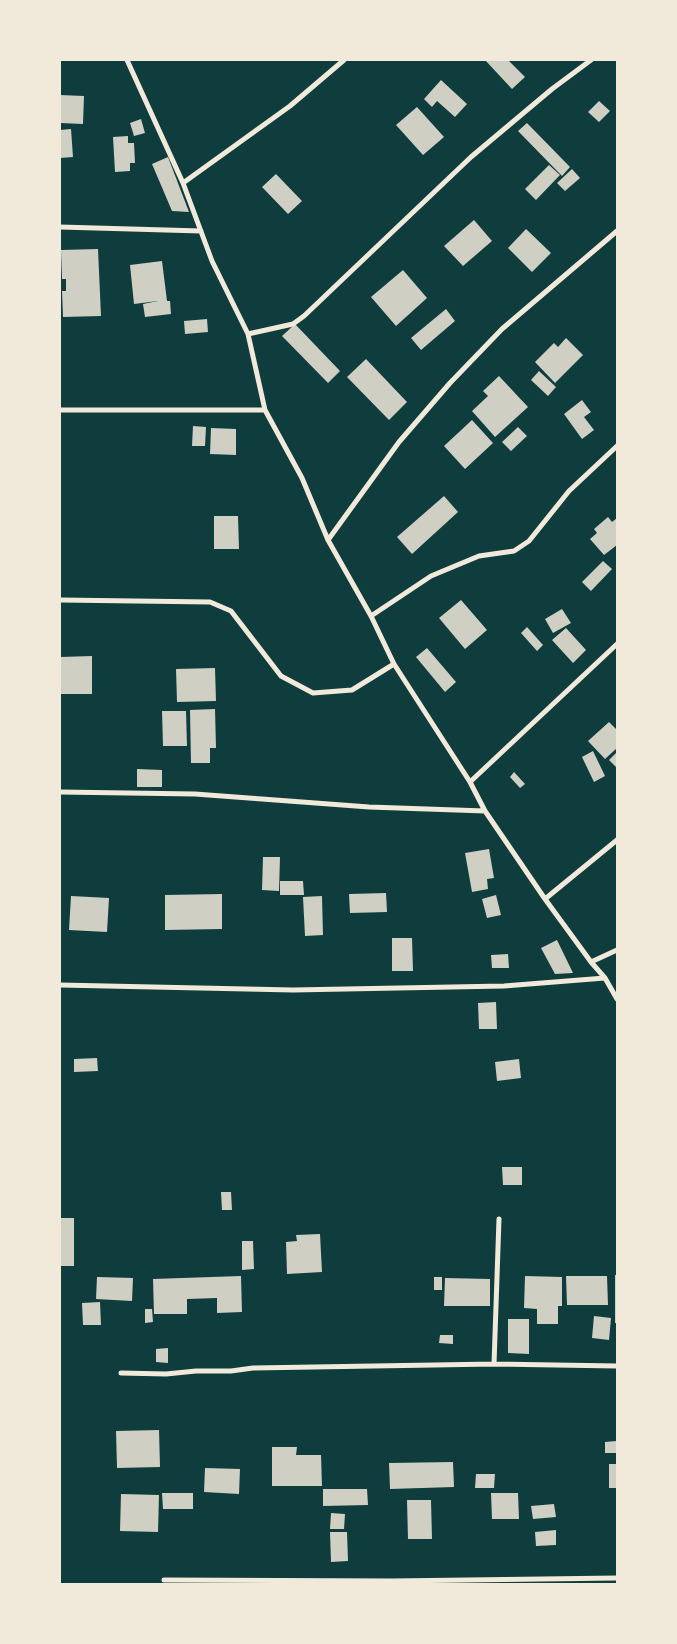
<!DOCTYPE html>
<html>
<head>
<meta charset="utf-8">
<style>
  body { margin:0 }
  #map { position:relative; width:677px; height:1644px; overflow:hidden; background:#0f3d3e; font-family:"Nunito Sans",sans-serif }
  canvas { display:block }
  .frame { position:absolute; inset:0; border:61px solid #f1e9da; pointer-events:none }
</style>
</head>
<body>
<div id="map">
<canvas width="677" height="1644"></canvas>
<div class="frame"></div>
</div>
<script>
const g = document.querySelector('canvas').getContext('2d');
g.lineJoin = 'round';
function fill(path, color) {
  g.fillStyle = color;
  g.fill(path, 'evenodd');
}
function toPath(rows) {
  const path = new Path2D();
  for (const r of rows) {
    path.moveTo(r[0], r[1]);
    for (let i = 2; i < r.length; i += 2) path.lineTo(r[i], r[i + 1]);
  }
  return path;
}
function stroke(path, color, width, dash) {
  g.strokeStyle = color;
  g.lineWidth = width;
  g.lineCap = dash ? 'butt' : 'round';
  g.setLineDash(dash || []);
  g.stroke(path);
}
fill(toPath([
  [485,60,508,60,525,77,512,89],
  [441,80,467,104,455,117,437,101,432,107,424,99],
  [60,95,84,96,83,124,60,123],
  [599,101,610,111,599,122,588,112],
  [417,107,444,137,423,155,396,125],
  [141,119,145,133,134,136,130,123],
  [527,123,570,167,562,176,518,131],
  [71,129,73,157,60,158,60,130],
  [128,136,128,143,134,143,135,163,130,163,130,171,115,172,113,137],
  [168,157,189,212,172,211,152,164],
  [549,165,560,175,536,200,525,189],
  [572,169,580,178,565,191,557,183],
  [276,174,302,201,288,214,262,187],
  [474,220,492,241,463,266,444,246],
  [526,229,551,253,532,272,508,248],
  [98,249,101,316,63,317,62,291,66,291,66,279,62,279,61,250],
  [162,261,167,301,170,301,171,314,145,317,143,304,158,301,134,304,130,265],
  [403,270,427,298,396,326,371,297],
  [446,309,455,321,421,350,411,338],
  [207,319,208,332,185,334,184,321],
  [295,324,340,371,328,383,282,336],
  [566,338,583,355,555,383,535,362,554,343,558,347],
  [366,359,407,402,389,420,347,377],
  [539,371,556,387,548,396,531,380],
  [499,376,528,407,495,437,472,411,488,396,483,391],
  [582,400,591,412,584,417,594,430,582,439,564,414],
  [472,420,493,443,465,469,444,446],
  [193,426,206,427,205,446,192,446],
  [518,427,527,436,511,451,502,442],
  [211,428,236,429,236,455,210,454],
  [444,496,458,512,412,554,397,537],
  [214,516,238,516,239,549,214,549],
  [608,517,612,522,617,518,617,545,604,555,590,539,597,533,594,529],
  [603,561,612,569,591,591,582,582],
  [461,600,487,630,465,649,439,618],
  [562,609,571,623,553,633,545,619],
  [527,627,543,645,537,651,521,633],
  [566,628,586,650,573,663,552,640],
  [427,648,456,682,445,692,416,657],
  [92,656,92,694,60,694,60,657],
  [215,668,216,701,177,702,176,669],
  [215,709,216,748,210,748,210,763,191,763,190,710],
  [162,711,186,711,187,746,163,746],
  [609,722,617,730,617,748,605,759,588,741],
  [593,751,605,776,594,782,582,757],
  [617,752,617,768,609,760],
  [137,769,162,770,162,787,137,787],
  [514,772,525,784,520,788,510,777],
  [489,849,494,878,487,879,488,889,472,892,465,853],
  [263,857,280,857,279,891,262,890],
  [280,881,303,881,304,895,280,895],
  [386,893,387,912,350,913,349,894],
  [222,894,222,929,165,930,165,895],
  [496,895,501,915,487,918,482,899],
  [71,896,109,898,107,932,69,930],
  [322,896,323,935,305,936,303,897],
  [392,938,412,938,413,971,392,971],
  [557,940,573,973,555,974,541,948],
  [508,954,509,968,492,968,491,955],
  [496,1002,497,1029,479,1029,478,1003],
  [97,1058,98,1071,74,1072,74,1059],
  [519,1059,521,1078,497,1081,495,1062],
  [502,1167,522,1167,522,1185,503,1185],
  [221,1192,231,1192,232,1210,222,1210],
  [60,1218,74,1218,74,1266,60,1266],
  [320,1234,322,1272,287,1274,286,1242,297,1241,296,1235],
  [242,1241,253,1241,254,1269,242,1270],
  [615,1275,617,1275,617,1323,615,1323],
  [241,1276,242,1312,217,1313,217,1298,187,1299,187,1314,154,1314,153,1279],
  [525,1276,562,1277,562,1306,558,1306,558,1324,537,1324,537,1309,524,1308],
  [566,1276,607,1276,608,1305,567,1305],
  [97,1277,133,1278,132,1301,96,1299],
  [434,1277,442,1277,442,1290,434,1290],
  [445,1278,490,1279,490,1306,444,1306],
  [100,1302,101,1325,83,1325,82,1303],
  [145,1309,152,1309,153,1322,145,1323],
  [594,1316,611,1318,609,1340,592,1338],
  [508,1319,529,1319,529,1354,508,1353],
  [440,1335,453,1335,453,1344,439,1343],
  [168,1348,168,1363,156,1362,156,1349],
  [159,1430,160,1467,117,1468,116,1431],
  [616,1441,616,1453,605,1453,605,1442],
  [272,1447,297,1447,296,1455,321,1455,322,1486,272,1486],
  [453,1462,454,1487,390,1489,389,1463],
  [609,1464,617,1464,617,1488,609,1488],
  [205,1468,240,1469,239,1494,204,1492],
  [476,1474,495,1474,494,1488,475,1488],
  [323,1489,367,1489,368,1505,323,1506],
  [162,1493,193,1493,193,1509,163,1509],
  [491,1493,518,1493,519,1519,492,1519],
  [121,1494,159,1495,158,1532,120,1531],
  [407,1500,431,1500,432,1539,408,1539],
  [554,1504,556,1517,533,1519,531,1506],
  [331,1513,345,1514,344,1529,330,1529],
  [556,1530,556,1545,536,1546,535,1532],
  [330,1532,347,1532,348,1561,331,1562]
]), '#cfcfc3');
stroke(toPath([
  [127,60,183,183,212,261,248,334,265,410,302,478,328,540,371,616,394,664,470,782,485,811,545,899,591,962,605,978,617,999],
  [183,183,290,106,344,60],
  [60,227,201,231],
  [248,334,293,324,304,316,471,157,552,89,591,60],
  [60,410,265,410],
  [328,540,399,442,450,383,502,329,617,231],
  [60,600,210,602,231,611,281,676,313,693,352,690,394,664],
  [371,616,431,576,479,556,514,551,529,541,569,491,617,446],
  [470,782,617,644],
  [60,792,195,794,369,807,485,811],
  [545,899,617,840],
  [591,962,617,950],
  [60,985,293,990,504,986,605,978],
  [494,1364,499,1219],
  [121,1373,166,1374,196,1371,231,1371,253,1368,494,1364,617,1366],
  [164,1580,392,1581,617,1578]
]), '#f1e9da', 5);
</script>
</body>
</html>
